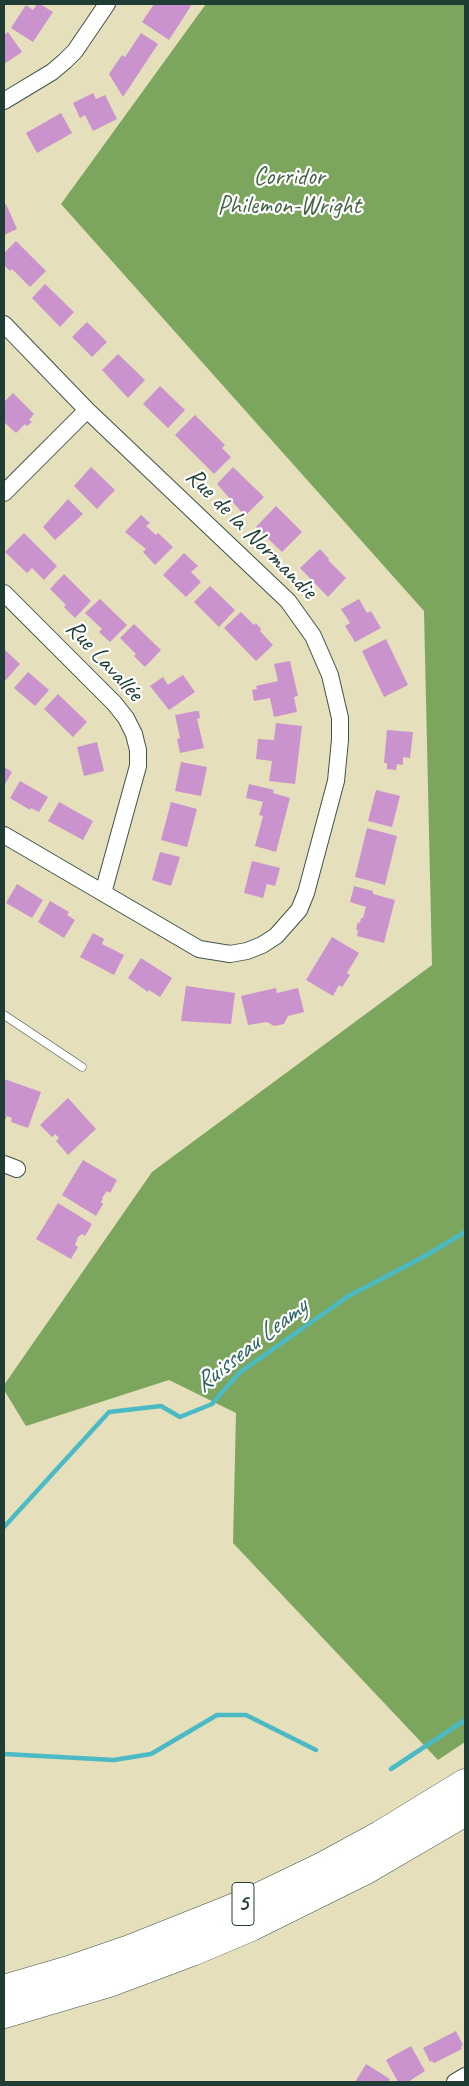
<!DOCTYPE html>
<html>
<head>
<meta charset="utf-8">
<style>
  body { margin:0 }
  #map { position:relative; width:469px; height:2086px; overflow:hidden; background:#e5dfbb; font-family:Caveat,sans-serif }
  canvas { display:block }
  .frame { position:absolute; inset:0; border:5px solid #1f3d34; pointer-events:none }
</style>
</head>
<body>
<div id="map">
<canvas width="469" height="2086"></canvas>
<div class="frame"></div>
</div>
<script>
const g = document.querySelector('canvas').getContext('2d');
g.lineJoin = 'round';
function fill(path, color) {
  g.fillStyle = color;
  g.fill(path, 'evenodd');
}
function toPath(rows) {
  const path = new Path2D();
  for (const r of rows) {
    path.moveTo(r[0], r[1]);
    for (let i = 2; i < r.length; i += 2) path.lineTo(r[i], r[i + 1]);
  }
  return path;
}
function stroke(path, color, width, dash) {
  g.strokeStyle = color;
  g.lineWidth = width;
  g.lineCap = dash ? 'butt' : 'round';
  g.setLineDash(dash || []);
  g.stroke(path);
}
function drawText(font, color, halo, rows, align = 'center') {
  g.font = font + ' Caveat,sans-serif';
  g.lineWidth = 4.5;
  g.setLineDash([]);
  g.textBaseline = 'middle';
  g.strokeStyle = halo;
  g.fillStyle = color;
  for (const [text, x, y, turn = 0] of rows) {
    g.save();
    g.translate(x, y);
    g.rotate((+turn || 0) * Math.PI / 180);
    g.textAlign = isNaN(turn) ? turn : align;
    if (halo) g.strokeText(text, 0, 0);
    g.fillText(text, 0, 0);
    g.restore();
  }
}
fill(toPath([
  [206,4,465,4,465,1742,438,1760,233,1543,236,1413,169,1380,26,1426,4,1390,4,1385,152,1172,432,965,424,611,61,204]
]), '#7ca65e');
stroke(toPath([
  [4,1527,109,1412,161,1406,180,1417,212,1404,239,1373,347,1297,425,1256,465,1232],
  [4,1754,114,1760,151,1754,217,1715,246,1715,316,1750],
  [391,1769,465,1720]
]), '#4cbac4', 4.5);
fill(toPath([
  [37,4,40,4,53,12,33,42,11,28,26,5,33,10],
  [154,4,188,4,191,6,169,40,142,22],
  [8,32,22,52,4,64,4,35],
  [141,33,158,44,123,97,109,74,122,55,125,57],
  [93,93,96,99,105,95,117,119,93,131,85,115,80,118,73,103],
  [61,113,72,133,37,153,26,133],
  [6,204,17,229,4,235,4,205],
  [16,241,46,271,30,287,12,269,10,271,4,265,4,253],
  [45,284,74,312,60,327,32,298],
  [87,322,107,342,92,357,72,337],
  [118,354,145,380,128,398,102,370],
  [160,386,185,410,168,428,143,404],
  [13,393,34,414,29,420,32,422,27,426,25,424,16,433,4,422,4,402],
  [195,415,225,445,222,448,231,457,214,474,175,435],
  [91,467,115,490,97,509,74,486],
  [233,467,264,497,245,516,217,484],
  [68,499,83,514,55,540,43,527],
  [276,506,302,532,282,552,256,527],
  [141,515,150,523,146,526,156,535,158,533,173,547,155,565,143,552,146,549,125,532],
  [24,533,57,566,44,580,32,568,27,573,5,552],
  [320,549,329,559,328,560,346,578,328,597,300,568],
  [184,553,198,566,191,572,201,582,186,597,163,575],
  [64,574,91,601,75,618,64,607,66,605,50,589],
  [210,586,235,610,219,627,194,602],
  [100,599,127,625,110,642,99,632,102,629,85,613],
  [359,599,367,613,371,611,381,628,355,642,345,626,350,623,341,609],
  [241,612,254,625,256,623,261,629,260,631,273,645,256,661,224,628],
  [134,624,161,650,145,667,134,656,136,654,120,638],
  [386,639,408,685,384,697,362,651],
  [4,649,20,664,4,682],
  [290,661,298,696,294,697,297,712,274,717,270,698,254,701,252,690,257,689,256,686,278,681,274,664],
  [28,672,49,690,35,706,14,688],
  [183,675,195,692,169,710,150,686,163,677,168,685],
  [58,694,87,722,73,737,44,709],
  [196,711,199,711,200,718,197,719,204,748,180,753,177,739,180,738,175,715],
  [276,723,302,726,295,784,269,781,272,761,256,759,258,739,274,740],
  [387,730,413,732,410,758,403,757,403,765,397,764,396,770,387,769,387,763,384,763],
  [97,742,104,771,84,776,77,747],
  [181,762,207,767,201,796,175,791],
  [4,767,12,772,4,786],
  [20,781,48,797,39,812,31,808,30,810,10,798],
  [249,784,274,790,273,793,290,798,276,852,255,846,263,816,259,815,263,802,246,798],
  [376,790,400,796,392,827,368,821],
  [59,802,93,821,83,840,48,821],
  [171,802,197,809,187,847,161,840],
  [367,828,397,836,385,885,355,877],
  [160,852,180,857,171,886,152,880],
  [252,861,280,868,275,886,267,884,263,898,244,893],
  [17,884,43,900,32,918,6,903],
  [354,886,373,891,373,894,395,900,384,943,357,936,358,930,356,930,358,922,360,923,361,918,363,918,366,907,350,902],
  [50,901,69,912,67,915,75,920,64,938,38,922],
  [93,933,104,939,102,944,124,955,114,975,80,957],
  [332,937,359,953,347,973,350,975,342,987,339,985,333,996,306,980],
  [141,958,172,978,160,997,149,990,148,992,128,978],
  [186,986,235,993,231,1024,181,1021],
  [276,988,277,993,298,988,304,1012,288,1016,284,1024,274,1026,267,1022,248,1025,241,996],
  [4,1079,41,1092,28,1128,11,1122,12,1118,7,1116,5,1120,4,1120],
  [68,1098,96,1129,68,1155,56,1141,59,1138,55,1134,52,1137,40,1125],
  [83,1160,117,1180,110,1193,107,1191,102,1198,103,1198,101,1202,103,1204,96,1216,62,1195],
  [58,1203,92,1224,85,1236,82,1234,78,1237,75,1245,78,1247,71,1259,36,1239],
  [456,2031,463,2045,461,2046,462,2049,434,2063,432,2061,430,2062,423,2048],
  [411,2046,425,2071,408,2082,398,2082,386,2060],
  [366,2064,390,2079,388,2082,355,2082]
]), '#ca93ce');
const service = toPath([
  [4,1015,82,1067]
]);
const minor = toPath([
  [4,101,52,72,65,61,75,51,107,4],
  [4,324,87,410,288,601,313,636,330,675,340,718,340,740,336,781,306,893,299,910,276,936,262,945,247,951,230,954,199,949,4,835],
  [4,493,87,410],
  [4,593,114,703,126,718,134,734,138,750,138,766,103,893],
  [4,1164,17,1169],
  [455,2082,465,2076]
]);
const motorway = toPath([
  [4,1989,69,1970,130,1949,248,1902,325,1865,380,1835,465,1783],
  [4,2014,112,1982,192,1952,251,1927,366,1870,465,1812]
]);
stroke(service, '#3d5548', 9);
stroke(minor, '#3d5548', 18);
stroke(motorway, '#3d5548', 29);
stroke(service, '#fff', 8);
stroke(minor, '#fff', 16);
stroke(motorway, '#fff', 28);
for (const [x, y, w] of [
  [243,1904,22]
]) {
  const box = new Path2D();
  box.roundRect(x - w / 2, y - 21.5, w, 43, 4);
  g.fillStyle = '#fff';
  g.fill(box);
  stroke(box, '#1f3d34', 1);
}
drawText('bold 24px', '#1f3d34', null, [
  ["5",243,1904]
]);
drawText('25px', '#446444', '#fff', [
  ["Corridor",289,177],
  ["Philemon-Wright",289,206]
]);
drawText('25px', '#1f3d34', '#fff', [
  ["Rue de la Normandie",251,534,45],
  ["Rue Lavallée",104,661,47]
]);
drawText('italic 26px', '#2c625f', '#fff', [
  ["Ruisseau Leamy",251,1346,-38]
]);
</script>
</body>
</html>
